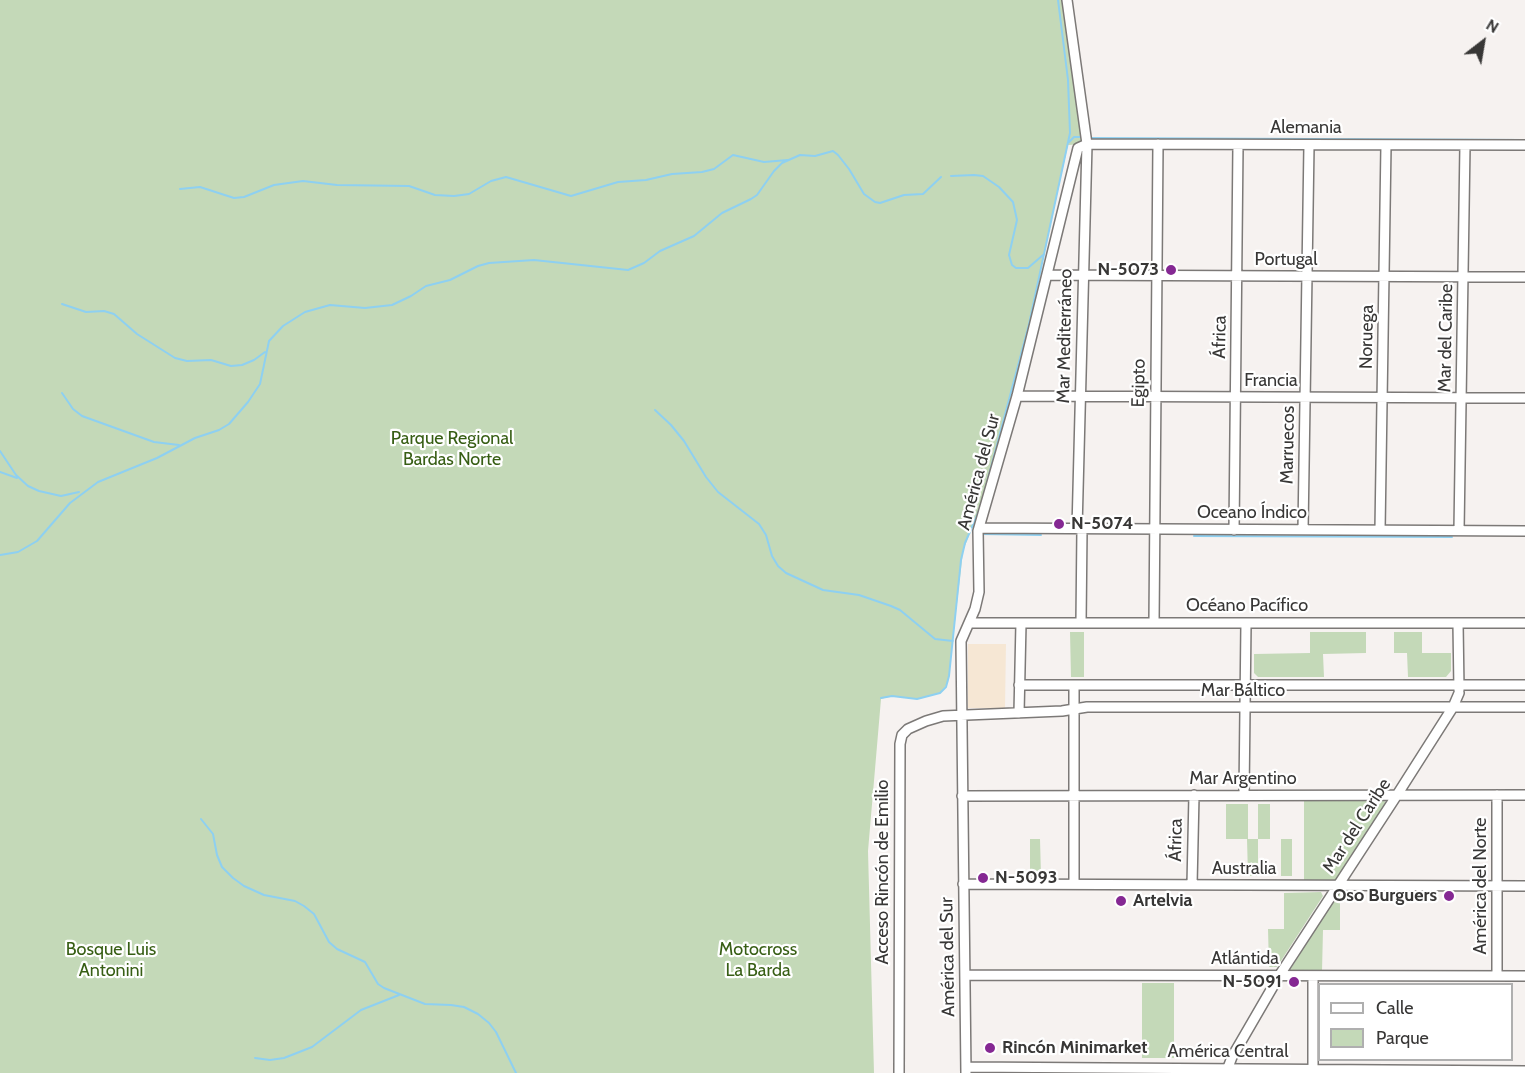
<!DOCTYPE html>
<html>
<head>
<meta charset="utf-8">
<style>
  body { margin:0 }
  #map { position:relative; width:1525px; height:1073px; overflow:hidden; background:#f6f2f0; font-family:Cabin,sans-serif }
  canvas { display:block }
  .legend { position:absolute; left:1318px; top:983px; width:195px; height:78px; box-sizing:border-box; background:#fff; border:2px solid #afafaf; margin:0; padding:8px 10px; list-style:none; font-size:18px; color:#383736 }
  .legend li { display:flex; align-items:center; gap:12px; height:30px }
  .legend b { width:30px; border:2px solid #afafaf }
  .north { position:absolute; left:1453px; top:12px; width:60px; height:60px; -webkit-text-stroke:4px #fff; paint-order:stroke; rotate:31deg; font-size:16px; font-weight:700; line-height:24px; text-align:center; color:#383736 }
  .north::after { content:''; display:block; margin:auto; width:21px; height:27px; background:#383736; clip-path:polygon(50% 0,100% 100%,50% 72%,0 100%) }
</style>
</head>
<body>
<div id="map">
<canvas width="1525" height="1073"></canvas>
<ul class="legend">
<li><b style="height:8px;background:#fff"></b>Calle</li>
<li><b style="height:16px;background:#c4d9b8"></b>Parque</li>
</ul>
<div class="north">N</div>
</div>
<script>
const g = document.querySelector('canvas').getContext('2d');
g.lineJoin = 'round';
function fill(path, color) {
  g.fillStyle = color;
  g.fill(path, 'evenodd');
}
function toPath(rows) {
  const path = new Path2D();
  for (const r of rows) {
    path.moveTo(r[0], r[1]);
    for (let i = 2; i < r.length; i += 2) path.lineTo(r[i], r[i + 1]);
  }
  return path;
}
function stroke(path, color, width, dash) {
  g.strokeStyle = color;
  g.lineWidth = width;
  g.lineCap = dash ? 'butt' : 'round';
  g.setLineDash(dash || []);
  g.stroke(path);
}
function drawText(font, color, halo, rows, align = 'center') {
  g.font = font + ' Cabin,sans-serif';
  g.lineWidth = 4.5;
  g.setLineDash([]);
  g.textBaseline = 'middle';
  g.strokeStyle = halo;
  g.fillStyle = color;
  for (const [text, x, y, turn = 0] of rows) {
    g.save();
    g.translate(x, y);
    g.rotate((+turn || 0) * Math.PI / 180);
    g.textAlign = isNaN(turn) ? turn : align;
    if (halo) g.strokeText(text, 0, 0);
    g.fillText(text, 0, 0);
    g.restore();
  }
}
fill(toPath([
  [968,644,1006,644,1005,708,968,708]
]), '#f6e7d4');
fill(toPath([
  [0,0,1067,0,1087,144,1068,145,1029,324,982,502,963,551,948,683,940,693,917,699,892,696,881,699,868,851,874,1073,0,1073],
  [1070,632,1084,632,1084,677,1071,677],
  [1310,632,1366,632,1366,653,1323,654,1324,677,1258,677,1254,673,1254,654,1310,653],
  [1394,632,1422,632,1422,653,1451,653,1451,671,1446,677,1408,677,1407,653,1394,653],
  [1304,800,1383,800,1388,804,1337,880,1304,881],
  [1226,804,1248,804,1248,839,1258,839,1258,804,1270,804,1270,839,1258,839,1258,876,1248,876,1247,839,1226,839],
  [1030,839,1040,839,1041,876,1030,876],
  [1281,839,1292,839,1292,876,1281,876],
  [1340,889,1340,930,1323,930,1322,971,1290,970],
  [1321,892,1323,896,1277,967,1269,967,1268,929,1284,929,1284,893],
  [1142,983,1174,983,1174,1058,1142,1058]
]), '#c4d9b8');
stroke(toPath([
  [1092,138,1525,140],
  [1069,142,1074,137,1082,137],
  [951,176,974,175,983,176,999,187,1013,202,1017,220,1009,255,1012,265,1016,268,1028,268,1043,255],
  [180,189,200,187,234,198,244,197,274,185,303,181,337,185,409,186,435,195,454,196,469,194,491,181,506,177,571,196,618,182,646,180,672,174,702,172,714,169,733,155,764,162,788,160],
  [62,304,86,312,104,311,114,314,137,334,175,358,187,361,211,360,231,366,242,365,254,360,265,352],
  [62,393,73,409,82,416,154,442,179,445],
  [655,410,671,425,684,441,706,477,718,492,759,524,766,535,772,556,778,566,786,573,823,590,859,595,891,606,900,610,935,639,953,641],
  [0,451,16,475,28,486,39,491,61,496,79,492],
  [0,472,17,478],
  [984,494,1029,324,1070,133,1068,80,1058,0],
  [982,534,1041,535],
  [1194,536,1452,537],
  [0,555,18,552,37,541,70,503,98,482,157,458,195,438,219,430,229,424,248,402,260,384,269,341,283,326,305,312,330,305,365,308,392,305,411,296,426,286,450,280,478,266,489,263,534,260,628,270,644,263,660,251,694,236,722,213,751,199,757,195,774,171,782,163,800,155,815,156,833,151,838,155,849,169,864,194,875,202,880,203,904,195,923,194,941,177],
  [881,698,892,696,917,699,940,693,946,687,949,676,961,560,965,543,979,511],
  [201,819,213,834,217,855,222,867,233,878,244,886,264,895,295,901,304,906,314,914,329,942,337,949,365,962,378,984,384,988,425,1004,451,1005,464,1007,478,1014,489,1023,496,1032,516,1073],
  [255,1058,270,1060,284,1058,312,1047,361,1010,399,995]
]), '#8ed0f1', 2);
const minor = toPath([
  [1067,0,1087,144,1077,529],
  [1047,275,1525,277],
  [1017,396,1525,398],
  [979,528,1525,531],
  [1234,530,1238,145],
  [1303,530,1309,145],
  [1380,530,1386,145],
  [1459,530,1465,145],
  [969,623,1525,623],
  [1081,623,1082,529],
  [1154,623,1158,144],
  [1458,623,1459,690],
  [1019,685,1525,685],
  [1019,713,1021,623],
  [1244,795,1246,623],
  [962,796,1525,795],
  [963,884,1525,886],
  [1074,884,1074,685],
  [1192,885,1194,795],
  [965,975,1525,976],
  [1313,976,1313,1069],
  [1497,976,1497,795],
  [966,1067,1525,1071],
  [899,1073,900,744,902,735,908,729,926,721,943,716,1062,711,1087,707,1525,707],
  [966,1073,961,641,975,609,979,592,978,531,1017,396,1078,148,1087,144,1525,145],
  [1226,1073,1232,1057,1279,976,1397,795,1453,707,1459,693]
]);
stroke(minor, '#7c7977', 12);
stroke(minor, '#fff', 9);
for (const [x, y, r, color] of [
  [1171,270,6,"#852893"],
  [1059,524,6,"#852893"],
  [983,878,6,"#852893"],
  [1449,896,6,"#852893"],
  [1121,901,6,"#852893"],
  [1294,982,6,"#852893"],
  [990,1048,6,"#852893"]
]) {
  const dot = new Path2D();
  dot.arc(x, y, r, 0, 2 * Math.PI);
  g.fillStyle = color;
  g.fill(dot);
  stroke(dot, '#fff', 2);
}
drawText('18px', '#383736', '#fff', [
  ["Alemania",1306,128],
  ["Portugal",1286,260],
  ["Mar Mediterráneo",1065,336,-89],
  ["África",1220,337,-89],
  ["Noruega",1367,337,-89],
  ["Mar del Caribe",1446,338,-89],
  ["Francia",1271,381],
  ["Egipto",1139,383,-89],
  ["Marruecos",1288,445,-89],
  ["América del Sur",979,472,-75],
  ["Oceano Índico",1252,513],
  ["Océano Pacífico",1247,606],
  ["Mar Báltico",1243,691],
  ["Mar Argentino",1243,779],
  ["Mar del Caribe",1357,826,-57],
  ["África",1176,840,-89],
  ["Australia",1244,869],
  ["Acceso Rincón de Emilio",883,872,-90],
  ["América del Norte",1481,886,-90],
  ["América del Sur",948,957,-91],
  ["Atlántida",1245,959],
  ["América Central",1228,1052]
]);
drawText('bold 18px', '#383736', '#fff', [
  ["N-5073",1159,270,"right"],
  ["N-5074",1071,524],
  ["N-5093",995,878],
  ["Oso Burguers",1437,896,"right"],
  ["Artelvia",1133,901],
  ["N-5091",1282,982,"right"],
  ["Rincón Minimarket",1002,1048]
], 'left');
drawText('18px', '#375e14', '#fff', [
  ["Parque Regional",452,439],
  ["Bardas Norte",452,460],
  ["Bosque Luis",111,950],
  ["Antonini",111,971],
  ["Motocross",758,950],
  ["La Barda",758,971]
]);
</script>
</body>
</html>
